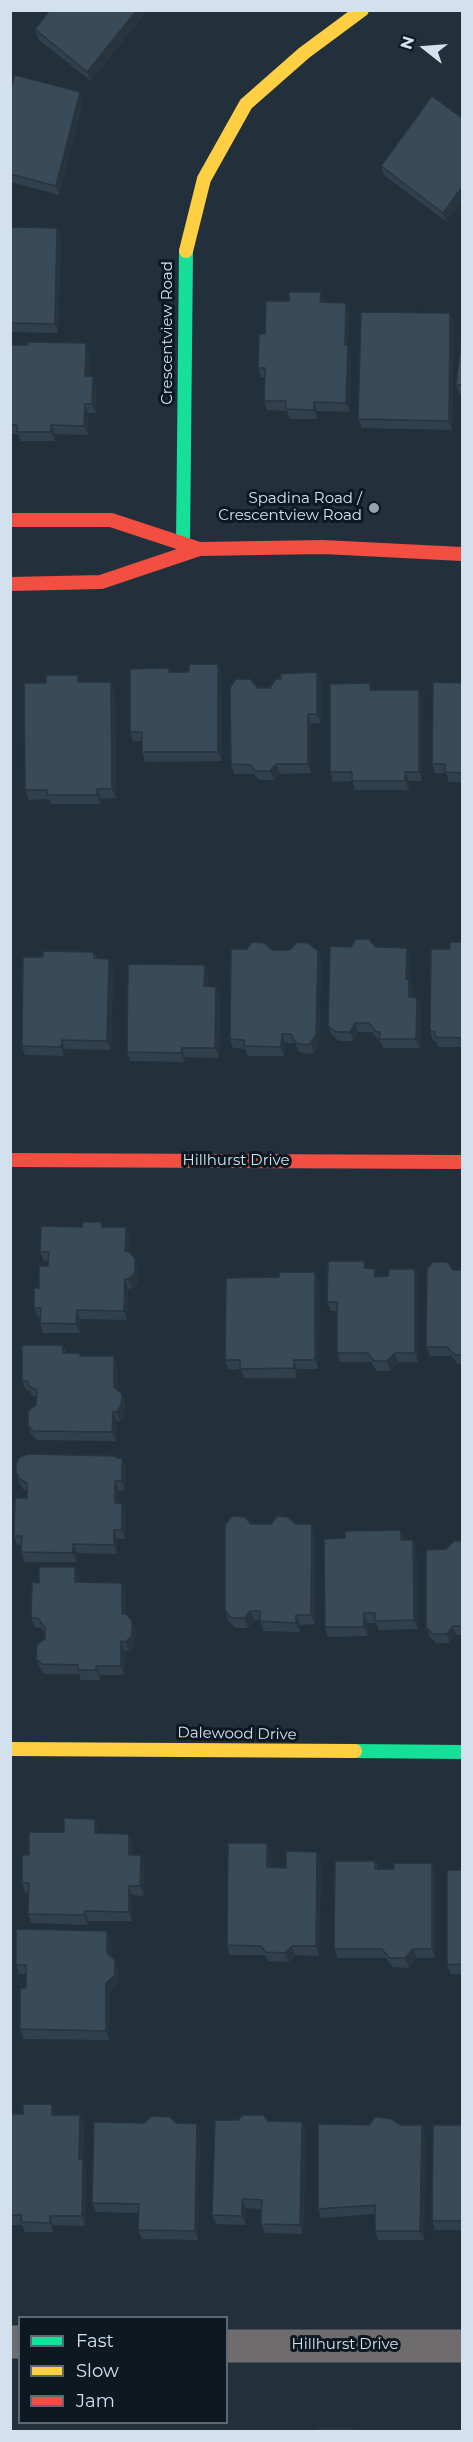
<!DOCTYPE html>
<html>
<head>
<meta charset="utf-8">
<style>
  body { margin:0 }
  #map { position:relative; width:473px; height:2442px; overflow:hidden; background:#22303c; font-family:Montserrat,sans-serif }
  canvas { display:block }
  .frame { position:absolute; inset:0; border:12px solid #d3e1ef; pointer-events:none }
  .legend { position:absolute; left:18px; top:2316px; width:210px; height:108px; box-sizing:border-box; background:#0d1821; border:2px solid #5c6873; margin:0; padding:8px 10px; list-style:none; font-size:18px; color:#d3e1ef }
  .legend li { display:flex; align-items:center; gap:12px; height:30px }
  .legend b { width:30px; border:2px solid #5c6873 }
  .north { position:absolute; left:395px; top:18px; width:60px; height:60px; -webkit-text-stroke:4px #0d1821; paint-order:stroke; rotate:287deg; font-size:16px; font-weight:700; line-height:24px; text-align:center; color:#d3e1ef }
  .north::after { content:''; display:block; margin:auto; width:21px; height:27px; background:#d3e1ef; clip-path:polygon(50% 0,100% 100%,50% 72%,0 100%) }
</style>
</head>
<body>
<div id="map">
<canvas width="473" height="2442"></canvas>
<div class="frame"></div>
<ul class="legend">
<li><b style="height:8px;background:#16e098"></b>Fast</li>
<li><b style="height:8px;background:#ffcf43"></b>Slow</li>
<li><b style="height:8px;background:#f24e42"></b>Jam</li>
</ul>
<div class="north">N</div>
</div>
<script>
const g = document.querySelector('canvas').getContext('2d');
g.lineJoin = 'round';
function toPath(rows) {
  const path = new Path2D();
  for (const r of rows) {
    path.moveTo(r[0], r[1]);
    for (let i = 2; i < r.length; i += 2) path.lineTo(r[i], r[i + 1]);
  }
  return path;
}
function stroke(path, color, width, dash) {
  g.strokeStyle = color;
  g.lineWidth = width;
  g.lineCap = dash ? 'butt' : 'round';
  g.setLineDash(dash || []);
  g.stroke(path);
}
function fill(path, color) {
  g.fillStyle = color;
  g.fill(path, 'evenodd');
}
function drawText(font, color, halo, rows, align = 'center') {
  g.font = font + ' Montserrat,sans-serif';
  g.lineWidth = 6;
  g.setLineDash([]);
  g.textBaseline = 'middle';
  g.strokeStyle = halo;
  g.fillStyle = color;
  for (const [text, x, y, turn = 0] of rows) {
    g.save();
    g.translate(x, y);
    g.rotate((+turn || 0) * Math.PI / 180);
    g.textAlign = isNaN(turn) ? turn : align;
    if (halo) g.strokeText(text, 0, 0);
    g.fillText(text, 0, 0);
    g.restore();
  }
}
stroke(toPath([
  [10,2342,20,2342],
  [226,2346,462,2346]
]), '#6e6c6c', 33);
stroke(toPath([
  [183,544,186,251],
  [355,1751,462,1752]
]), '#16e098', 14);
stroke(toPath([
  [186,251,204,179,246,104,304,53,362,10],
  [10,1749,355,1751]
]), '#ffcf43', 14);
stroke(toPath([
  [10,520,111,520,199,549],
  [10,584,101,582,199,549,323,547,462,554],
  [10,1160,462,1162]
]), '#f24e42', 14);
fill(toPath([
  [50,10,148,10,91,81,38,39,35,29],
  [10,91,83,101,59,195,10,182],
  [462,118,447,222,384,175,381,166],
  [10,227,57,228,61,237,58,333,10,332],
  [324,302,346,303,349,312,348,346,351,354,350,412,317,411,317,419,290,419,287,411,267,410,264,401,264,377,261,377,258,368],
  [454,323,452,430,362,428,358,419],
  [462,335,462,394,460,394,456,385],
  [10,345,89,352,89,376,96,385,96,413,88,413,88,435,55,434,55,441,21,441,18,434,10,434],
  [169,668,170,672,221,673,222,761,145,762,142,752,142,741,133,741,130,732],
  [317,672,321,682,321,723,311,724,311,773,280,774,274,780,259,780,254,774,234,774,231,764,258,688,270,688,281,679],
  [81,682,115,691,116,798,101,799,100,804,51,804,49,799,29,800,25,790],
  [462,683,462,782,449,782,446,773,435,773,432,764],
  [373,690,422,699,422,781,409,781,409,790,355,790,352,781,333,782,330,772],
  [462,942,462,1047,438,1047,436,1041,433,1041,430,1031,450,949],
  [376,947,410,957,410,980,413,988,413,998,417,998,421,1007,420,1048,383,1048,380,1041,379,1041,372,1032,358,1032,353,1041,339,1041,332,1035,328,1026],
  [272,950,318,951,321,960,319,1044,314,1053,309,1054,299,1052,295,1043,285,1043,284,1056,248,1056,245,1049,233,1048,230,1039],
  [94,952,97,959,109,959,113,968,111,1050,65,1049,64,1056,25,1055,22,1046,43,957],
  [208,974,208,987,216,987,220,996,219,1058,185,1057,185,1062,130,1061,127,1052],
  [101,1222,103,1227,126,1227,129,1236,129,1252,135,1258,138,1267,138,1282,132,1288,128,1289,127,1320,80,1319,80,1333,43,1333,40,1323,40,1317,38,1317,34,1308,39,1288,48,1266,48,1261,44,1261,40,1252,82,1227],
  [367,1268,377,1277,418,1278,418,1362,398,1362,390,1371,377,1371,371,1362,340,1362,337,1353,337,1311,331,1311,327,1302],
  [453,1270,462,1270,462,1364,458,1364,451,1356,430,1356,426,1347],
  [319,1281,318,1369,297,1369,297,1378,244,1378,241,1369,229,1370,225,1360],
  [63,1345,66,1353,80,1353,81,1356,117,1365,118,1390,125,1403,124,1415,120,1421,117,1421,116,1441,37,1440,31,1434,28,1425,36,1405,37,1398,32,1395,30,1391,26,1390,22,1381],
  [116,1456,117,1458,126,1467,125,1490,119,1491,118,1503,126,1512,125,1539,117,1539,117,1554,77,1553,77,1562,24,1562,21,1552,21,1545,17,1545,14,1536,27,1498,27,1491,23,1489,19,1482,16,1472],
  [251,1524,295,1524,315,1533,315,1624,300,1625,300,1632,263,1631,260,1620,254,1620,248,1628,235,1628,228,1620,225,1610],
  [401,1530,404,1540,413,1540,416,1549,418,1629,379,1630,376,1623,367,1623,368,1636,328,1637,325,1627,345,1538],
  [462,1541,462,1635,456,1635,450,1643,436,1643,430,1637,426,1627,446,1549],
  [75,1567,79,1577,79,1582,126,1592,125,1614,136,1630,135,1645,129,1651,125,1651,124,1675,100,1675,100,1680,81,1680,79,1674,45,1674,40,1668,36,1659,45,1639,45,1634,41,1628,35,1627,31,1618,39,1583],
  [95,1819,98,1829,98,1833,129,1834,133,1843,132,1855,141,1855,144,1864,144,1896,132,1895,132,1921,88,1921,88,1925,31,1923,28,1914,28,1893,25,1892,22,1883,29,1855,64,1832],
  [267,1843,270,1852,271,1867,286,1868,321,1861,319,1956,295,1955,289,1962,269,1961,264,1955,230,1955,227,1945],
  [375,1861,378,1869,435,1872,435,1958,417,1958,409,1968,393,1967,386,1958,338,1958,334,1949],
  [462,1870,462,1974,451,1974,447,1965],
  [107,1931,111,1940,111,1956,119,1969,118,1984,110,1992,109,2040,23,2039,20,2029,26,1988,26,1974,19,1974,16,1965],
  [52,2104,56,2115,80,2115,84,2124,83,2159,86,2168,85,2226,53,2225,53,2232,25,2232,22,2225,10,2225,10,2114,23,2114],
  [268,2121,306,2131,303,2234,265,2233,261,2224,262,2209,246,2208,246,2225,216,2224,212,2215],
  [176,2123,197,2124,200,2133,198,2240,142,2239,138,2230,138,2213,96,2212,92,2203],
  [369,2125,400,2125,425,2135,424,2240,378,2240,375,2231,375,2214,321,2218,318,2209],
  [462,2125,462,2230,435,2230,432,2221]
]), '#31404d');
fill(toPath([
  [137,10,148,10,91,81,87,72],
  [80,92,83,101,59,195,56,186],
  [462,187,462,201,447,222,443,213],
  [57,228,61,237,58,333,55,324],
  [321,292,324,302,324,311,320,302],
  [346,303,349,312,348,346,351,354,350,412,346,403,345,345],
  [450,313,454,323,452,430,449,421],
  [86,343,89,352,89,385,85,376],
  [93,376,96,385,96,413,92,404],
  [314,402,317,411,317,419,314,410],
  [85,404,88,413,88,435,84,426],
  [51,425,55,434,55,441,51,432],
  [218,664,221,673,222,761,218,752],
  [317,672,321,682,321,723,317,714],
  [111,682,115,691,116,798,112,789],
  [419,690,422,699,422,781,419,772],
  [308,714,311,724,311,773,308,764],
  [276,764,280,774,274,780,270,771],
  [405,772,409,781,409,790,405,781],
  [97,789,101,799,100,804,97,795],
  [407,948,410,957,410,980,413,988,412,1007,409,997,406,979],
  [318,951,321,960,319,1044,314,1053,311,1043],
  [109,959,113,968,111,1050,107,1041],
  [205,965,208,974,208,996,204,986],
  [216,987,220,996,219,1058,215,1048],
  [417,998,421,1007,420,1048,416,1039],
  [355,1023,358,1032,353,1041,350,1032],
  [282,1034,285,1043,284,1056,281,1047],
  [62,1040,65,1049,64,1056,61,1047],
  [182,1048,185,1057,185,1062,181,1053],
  [126,1227,129,1236,129,1261,125,1251],
  [135,1258,138,1267,138,1282,132,1288,128,1279],
  [415,1269,418,1278,418,1362,415,1353],
  [315,1272,319,1281,318,1369,315,1360],
  [125,1279,128,1289,127,1320,124,1311],
  [77,1310,80,1319,80,1333,76,1324],
  [395,1353,398,1362,390,1371,387,1361],
  [114,1356,117,1365,118,1396,114,1387],
  [294,1360,297,1369,297,1378,294,1368],
  [122,1394,125,1403,124,1415,120,1421,116,1412],
  [113,1412,117,1421,116,1441,112,1432],
  [122,1458,126,1467,125,1490,122,1481],
  [115,1481,119,1491,118,1512,115,1503],
  [122,1503,126,1512,125,1539,122,1530],
  [312,1524,315,1533,315,1624,311,1615],
  [114,1530,117,1539,117,1554,114,1545],
  [401,1530,404,1539,404,1549,401,1540],
  [413,1540,416,1549,418,1629,414,1620],
  [73,1544,77,1553,77,1562,73,1553],
  [75,1567,79,1577,79,1591,75,1582],
  [122,1583,126,1592,125,1623,122,1614],
  [250,1611,254,1620,248,1628,245,1618],
  [364,1613,367,1623,368,1636,364,1627],
  [296,1615,300,1625,300,1632,296,1623],
  [132,1621,136,1630,135,1645,129,1651,125,1642],
  [453,1626,456,1635,450,1643,447,1634],
  [121,1641,125,1651,124,1675,121,1666],
  [96,1666,100,1675,100,1680,96,1670],
  [95,1819,98,1829,98,1842,95,1833],
  [129,1834,133,1843,132,1864,129,1855],
  [267,1843,270,1852,271,1877,267,1867],
  [317,1852,321,1861,319,1956,316,1946],
  [141,1855,144,1864,144,1896,140,1886],
  [432,1863,435,1872,435,1958,432,1949],
  [129,1886,132,1895,132,1921,129,1912],
  [85,1911,88,1921,88,1925,84,1915],
  [107,1931,111,1940,111,1962,107,1953],
  [292,1946,295,1955,289,1962,285,1953],
  [413,1949,417,1958,409,1968,405,1958],
  [115,1960,119,1969,118,1984,110,1992,109,2040,106,2031,106,1983],
  [52,2104,56,2114,56,2124,52,2115],
  [80,2115,84,2124,83,2168,79,2159],
  [302,2122,306,2131,303,2234,300,2225],
  [197,2124,200,2133,198,2240,195,2231],
  [422,2125,425,2135,424,2240,420,2231],
  [83,2159,86,2168,85,2226,82,2216],
  [242,2199,246,2208,246,2225,242,2216],
  [50,2216,53,2225,53,2232,50,2223]
]), '#28343e');
const building = toPath([
  [50,10,137,10,87,72,35,29,50,10],
  [15,75,80,92,56,186,10,174,10,91,15,75],
  [432,96,462,118,462,187,443,213,381,166,432,96],
  [10,227,57,228,55,324,10,323,10,227],
  [289,292,321,292,320,302,346,303,345,345,348,345,346,403,314,402,314,410,286,409,286,401,264,401,265,368,258,368,259,334,265,334,266,301,289,301,289,292],
  [361,312,450,313,449,421,358,419,361,312],
  [462,335,462,385,456,385,462,335],
  [28,342,86,343,85,376,93,376,92,404,85,404,84,426,51,425,51,432,17,432,17,425,10,425,10,345,28,345,28,342],
  [189,664,218,664,218,752,142,752,142,732,130,732,130,669,169,668,169,672,189,672,189,664],
  [317,672,317,714,308,714,308,764,276,764,270,771,255,771,251,765,231,764,230,688,236,679,250,679,258,688,270,688,276,679,281,679,280,674,317,672],
  [46,675,78,675,78,682,111,682,112,789,97,789,97,795,47,795,47,790,25,790,24,683,46,683,46,675],
  [433,682,462,683,462,773,445,772,445,764,432,764,433,682],
  [370,683,370,690,419,690,419,772,405,772,405,781,352,781,352,772,330,772,330,684,370,683],
  [356,939,369,939,376,947,407,948,406,979,409,979,409,997,417,998,416,1039,379,1039,380,1032,376,1032,369,1023,355,1023,350,1032,336,1032,328,1026,330,946,351,947,356,939],
  [252,942,265,943,272,950,290,950,297,942,308,943,318,951,316,1035,311,1043,306,1045,296,1043,291,1034,282,1034,281,1047,244,1046,244,1040,230,1039,231,949,247,949,252,942],
  [450,942,462,942,462,1038,435,1037,435,1032,430,1031,431,949,450,949,450,942],
  [43,951,94,952,94,958,109,959,107,1041,62,1040,61,1047,22,1046,23,957,43,957,43,951],
  [128,964,205,965,204,986,216,987,215,1048,182,1048,181,1053,127,1052,128,964],
  [83,1222,101,1222,102,1227,126,1227,125,1251,129,1252,135,1258,135,1273,128,1279,125,1279,124,1311,77,1310,76,1324,40,1323,41,1308,34,1308,34,1288,39,1288,39,1266,48,1266,49,1252,40,1252,41,1226,82,1227,83,1222],
  [328,1261,364,1261,365,1268,375,1269,375,1277,388,1276,389,1269,415,1269,415,1353,395,1353,387,1361,374,1361,368,1353,337,1353,337,1302,327,1302,328,1261],
  [433,1262,447,1262,453,1270,462,1270,462,1355,455,1355,447,1347,426,1347,427,1269,433,1262],
  [280,1272,315,1272,315,1360,294,1360,294,1368,240,1369,240,1360,225,1360,226,1278,279,1277,280,1272],
  [22,1345,63,1345,63,1353,80,1353,80,1356,114,1356,114,1387,122,1394,121,1406,116,1412,113,1412,112,1432,33,1431,28,1425,28,1411,36,1405,37,1390,28,1386,28,1381,22,1381,22,1345],
  [28,1454,116,1456,116,1458,122,1458,122,1481,115,1481,115,1503,122,1503,122,1530,114,1530,114,1545,73,1544,73,1553,21,1552,22,1536,14,1536,15,1498,27,1498,27,1483,20,1479,16,1472,16,1464,20,1457,28,1454],
  [232,1516,245,1517,251,1524,271,1524,277,1516,288,1517,295,1524,312,1524,311,1615,296,1615,296,1623,260,1621,260,1611,250,1611,245,1618,231,1618,225,1610,225,1525,232,1516],
  [401,1530,401,1540,413,1540,414,1620,375,1621,375,1613,364,1613,364,1627,325,1627,324,1539,345,1538,345,1531,401,1530],
  [454,1541,462,1541,462,1626,453,1626,447,1634,433,1634,426,1627,426,1550,446,1549,454,1541],
  [39,1567,75,1567,75,1582,122,1583,122,1614,126,1614,132,1621,132,1636,125,1642,121,1641,121,1666,96,1666,96,1670,78,1670,78,1665,42,1664,36,1659,37,1644,45,1639,45,1626,43,1626,38,1618,31,1618,32,1582,39,1583,39,1567],
  [64,1818,95,1819,95,1833,129,1834,129,1855,141,1855,140,1886,129,1886,129,1912,85,1911,84,1915,28,1914,29,1883,22,1883,22,1855,29,1855,29,1832,64,1832,64,1818],
  [228,1843,267,1843,267,1867,286,1868,286,1851,317,1852,316,1946,292,1946,285,1953,266,1952,261,1946,227,1945,228,1843],
  [335,1861,375,1861,375,1869,394,1869,394,1863,432,1863,432,1949,413,1949,405,1958,389,1958,382,1949,334,1949,335,1861],
  [447,1870,462,1870,462,1964,447,1965,447,1870],
  [16,1929,107,1931,107,1953,115,1960,115,1975,106,1983,106,2031,20,2029,20,1988,26,1988,26,1965,16,1965,16,1929],
  [23,2104,52,2104,52,2115,80,2115,79,2159,83,2159,82,2216,50,2216,50,2223,21,2222,22,2215,10,2215,10,2114,23,2114,23,2104],
  [243,2115,263,2115,268,2121,302,2122,300,2225,261,2224,262,2200,242,2199,242,2216,212,2215,215,2120,238,2120,243,2115],
  [152,2116,170,2117,176,2123,197,2124,195,2231,138,2230,139,2204,92,2203,94,2122,144,2123,152,2116],
  [375,2117,392,2119,400,2125,422,2125,420,2231,375,2231,375,2205,318,2209,318,2124,369,2125,375,2117],
  [433,2125,462,2125,462,2221,432,2221,433,2125],
  [316,2429,357,2429,357,2432,316,2432,316,2429]
]);
fill(building, '#394b59');
stroke(building, '#28343e', 1.5);
for (const [x, y, r, color] of [
  [374,508,6,"#95a3b0"]
]) {
  const dot = new Path2D();
  dot.arc(x, y, r, 0, 2 * Math.PI);
  g.fillStyle = color;
  g.fill(dot);
  stroke(dot, '#0d1821', 2);
}
drawText('15px', '#d3e1ef', '#0d1821', [
  ["Crescentview Road",168,333,-90],
  ["Hillhurst Drive",236,1161],
  ["Dalewood Drive",237,1734,1],
  ["Hillhurst Drive",345,2345]
]);
drawText('15px', '#d3e1ef', '#0d1821', [
  ["Spadina Road /",362,499],
  ["Crescentview Road",362,516]
], 'right');
</script>
</body>
</html>
